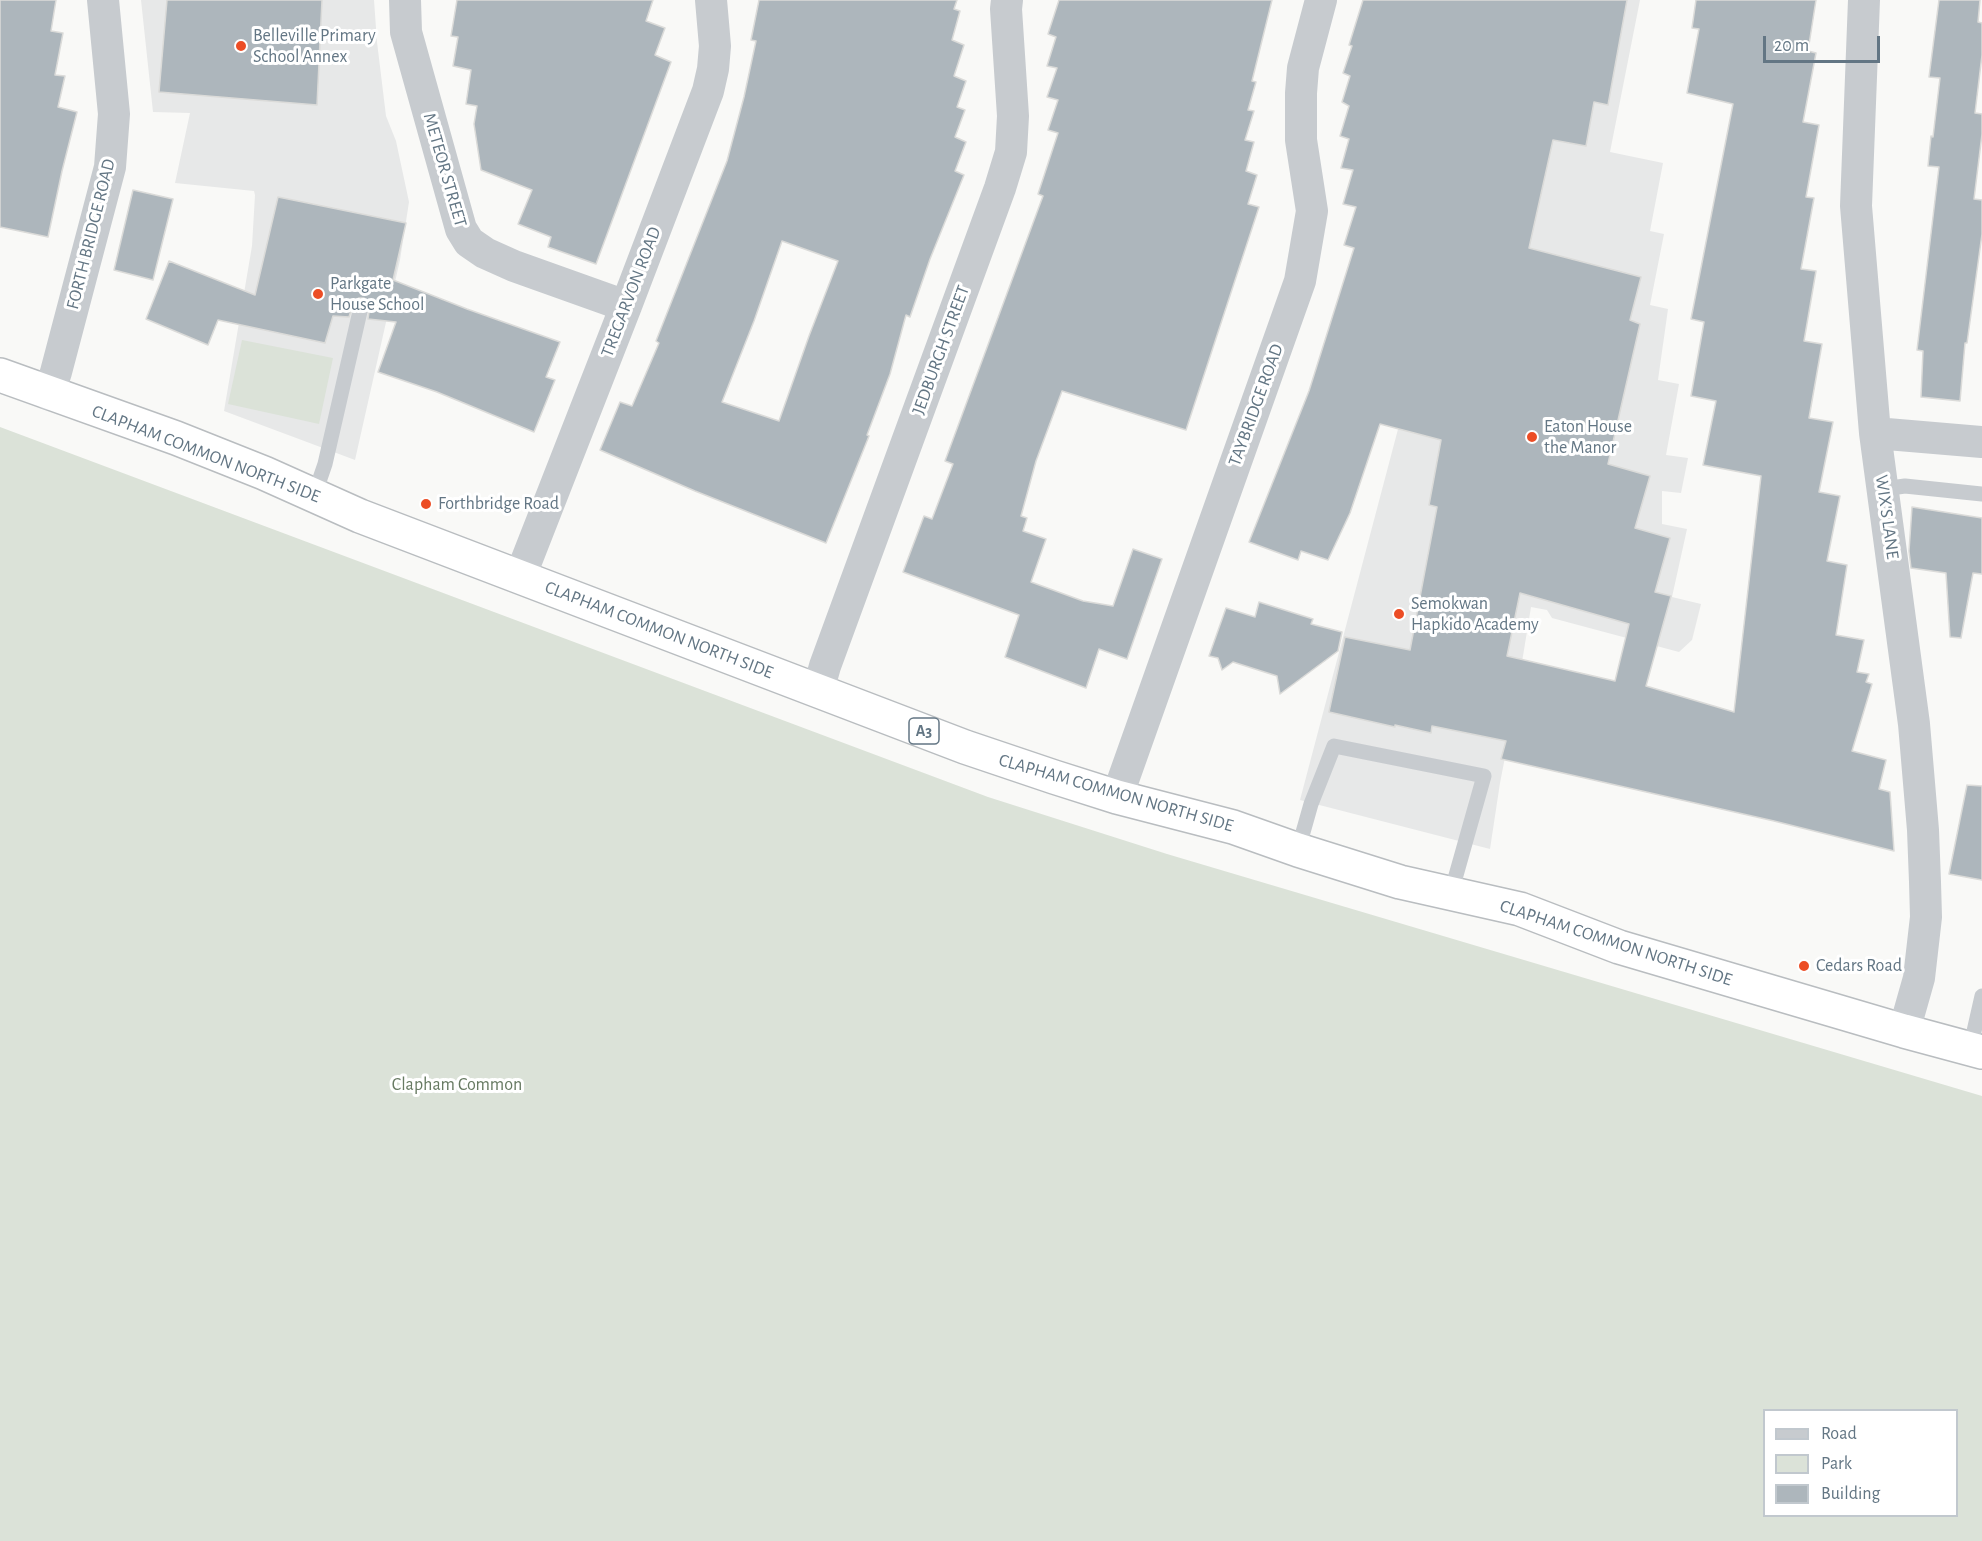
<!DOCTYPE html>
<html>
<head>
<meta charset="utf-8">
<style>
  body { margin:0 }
  #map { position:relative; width:1982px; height:1541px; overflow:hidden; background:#f9f9f7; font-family:"Alegreya Sans",sans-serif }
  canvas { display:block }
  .legend { position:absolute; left:1763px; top:1409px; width:195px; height:108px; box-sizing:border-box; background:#fff; border:2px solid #c1c8ce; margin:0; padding:8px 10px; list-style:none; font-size:18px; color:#637684 }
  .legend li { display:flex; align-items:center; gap:12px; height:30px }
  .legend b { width:30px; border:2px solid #c1c8ce }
  .scale { position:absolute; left:1763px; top:36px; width:117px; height:27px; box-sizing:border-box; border:3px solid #637684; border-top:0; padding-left:8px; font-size:18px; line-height:21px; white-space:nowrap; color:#637684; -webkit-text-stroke:4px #fff; paint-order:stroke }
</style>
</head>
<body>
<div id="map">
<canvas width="1982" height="1541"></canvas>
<ul class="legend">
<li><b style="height:8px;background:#c7cbcf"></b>Road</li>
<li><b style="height:16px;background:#dbe2d8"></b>Park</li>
<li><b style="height:16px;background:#adb6bc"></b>Building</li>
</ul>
<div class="scale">20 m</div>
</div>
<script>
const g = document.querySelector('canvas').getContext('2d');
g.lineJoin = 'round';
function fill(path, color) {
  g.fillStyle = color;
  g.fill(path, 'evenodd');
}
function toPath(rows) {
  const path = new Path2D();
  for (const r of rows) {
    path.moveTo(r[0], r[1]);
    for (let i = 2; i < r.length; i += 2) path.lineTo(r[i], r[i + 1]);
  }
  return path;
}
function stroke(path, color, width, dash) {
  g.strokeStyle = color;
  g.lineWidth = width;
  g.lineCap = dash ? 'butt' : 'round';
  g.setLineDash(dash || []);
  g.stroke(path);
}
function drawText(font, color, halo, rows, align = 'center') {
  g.font = font + ' "Alegreya Sans",sans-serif';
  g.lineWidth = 6;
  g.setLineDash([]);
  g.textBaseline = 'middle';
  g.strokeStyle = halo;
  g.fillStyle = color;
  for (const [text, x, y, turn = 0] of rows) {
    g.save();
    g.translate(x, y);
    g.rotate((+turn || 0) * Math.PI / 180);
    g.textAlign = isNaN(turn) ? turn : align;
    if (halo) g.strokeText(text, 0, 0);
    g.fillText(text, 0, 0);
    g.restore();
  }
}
fill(toPath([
  [141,0,374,0,377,42,386,116,396,141,409,202,400,260,355,460,224,411,252,246,255,195,254,191,175,183,190,113,153,112],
  [1496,0,1640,0,1610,152,1663,163,1650,231,1664,234,1650,305,1668,309,1658,380,1679,384,1666,455,1688,458,1681,493,1662,491,1662,524,1687,529,1672,597,1701,604,1692,640,1679,652,1552,618,1547,610,1531,607,1514,711,1500,783,1490,849,1300,800,1439,274]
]), '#e7e8e8');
fill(toPath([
  [242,340,333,358,319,424,228,404],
  [0,427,988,797,1167,854,1982,1096,1982,1541,0,1541],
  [1764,1410,1956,1410,1956,1516,1764,1516]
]), '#dbe2d8');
const building = toPath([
  [0,0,56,0,51,31,63,33,55,75,65,76,58,107,77,112,62,171,48,237,0,227,0,0],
  [167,0,322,0,317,105,159,92,167,0],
  [457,0,653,0,646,21,665,28,655,55,671,62,596,264,548,247,551,237,518,224,532,190,481,170,474,124,477,106,466,104,471,70,453,66,458,37,451,36,457,0],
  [759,0,957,0,954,9,960,11,952,40,964,45,954,76,966,81,957,107,965,110,955,137,966,142,955,171,964,175,930,259,910,317,906,315,890,374,867,435,869,436,826,543,695,491,600,450,620,402,632,406,659,343,656,341,727,161,744,97,756,41,751,40,759,0],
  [782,241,838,261,809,336,779,421,722,402,754,321,782,241],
  [1059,0,1272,0,1252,81,1256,82,1248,110,1254,111,1245,140,1254,142,1246,171,1257,175,1248,204,1259,207,1186,430,1062,391,1036,461,1021,516,1027,518,1023,531,1046,539,1031,582,1083,601,1113,606,1133,549,1162,559,1127,659,1099,649,1086,688,1005,657,1019,615,903,572,924,516,932,519,953,464,945,461,1043,196,1038,194,1058,133,1048,130,1058,100,1047,97,1057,68,1047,66,1056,37,1048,34,1059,0],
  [1363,0,1627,0,1608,105,1594,102,1586,146,1553,140,1529,248,1641,277,1630,320,1640,324,1608,464,1650,476,1635,528,1670,538,1655,592,1671,596,1646,686,1734,712,1761,476,1703,465,1716,401,1691,396,1704,322,1691,319,1733,104,1687,93,1699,29,1692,28,1696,0,1816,0,1808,51,1816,53,1803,122,1819,125,1806,197,1814,198,1801,269,1816,271,1804,341,1822,344,1809,418,1833,422,1819,492,1840,496,1827,561,1847,565,1836,635,1864,640,1857,672,1869,674,1866,682,1872,684,1852,751,1886,760,1879,789,1890,792,1894,851,1774,821,1501,759,1506,741,1432,726,1431,733,1395,725,1395,727,1329,712,1345,637,1410,650,1437,507,1429,505,1441,440,1380,424,1350,513,1328,560,1301,551,1298,560,1249,542,1309,391,1354,248,1344,245,1356,207,1343,204,1353,170,1341,168,1349,139,1340,136,1349,106,1342,102,1350,76,1343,73,1352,46,1349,45,1363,0],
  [1520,593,1629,624,1615,681,1507,656,1520,593],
  [1939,0,1980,0,1978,22,1982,23,1982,55,1975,113,1982,114,1982,134,1974,199,1982,200,1982,234,1967,343,1965,343,1960,401,1921,397,1923,351,1917,350,1939,167,1928,166,1931,136,1933,137,1940,78,1929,77,1939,0],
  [133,190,173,199,153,280,114,270,133,190],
  [278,197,406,223,393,280,467,309,560,342,546,377,555,380,534,432,437,392,378,372,396,322,368,319,370,305,364,298,359,298,354,301,349,317,333,316,325,343,218,320,208,345,146,319,169,261,255,295,278,197],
  [1912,507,1982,518,1982,574,1973,573,1961,638,1950,637,1946,573,1911,568,1909,551,1912,507],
  [1259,602,1313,619,1311,624,1342,632,1338,651,1280,694,1277,676,1233,662,1222,670,1218,658,1209,656,1226,608,1255,617,1259,602],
  [1967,785,1982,786,1982,880,1949,874,1967,785]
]);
fill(building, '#adb6bc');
stroke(building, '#dbdbd9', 1.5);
const highway = toPath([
  [0,375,176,438,264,473,360,516,965,747,1054,777,1117,797,1233,827,1298,850,1400,882,1520,909,1619,947,1904,1031,1982,1052]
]);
stroke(highway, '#b9bdc0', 36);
stroke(toPath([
  [1883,489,1905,486,1982,494],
  [314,496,325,464,361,307],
  [1298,850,1311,804,1334,746,1484,776,1451,893],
  [1970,1049,1982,996]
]), '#c7cbcf', 15);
stroke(toPath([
  [405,0,406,32,461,229,469,242,485,253,514,266,626,306],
  [1864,0,1856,206,1875,433,1914,724,1923,830,1925,882,1926,917,1919,978,1904,1031],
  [49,394,56,372,110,167,114,114,103,0],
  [1875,433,1982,442],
  [520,577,626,306,708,91,713,69,715,46,711,0],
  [818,691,825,666,1000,188,1011,152,1013,116,1006,9,1007,0],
  [1117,797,1300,281,1312,211,1301,140,1301,93,1303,68,1321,0]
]), '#c7cbcf', 32);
stroke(highway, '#fff', 33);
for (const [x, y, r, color] of [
  [241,46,6,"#ec4d25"],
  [318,294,6,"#ec4d25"],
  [1532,437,6,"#ec4d25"],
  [426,504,6,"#ec4d25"],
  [1399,614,6,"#ec4d25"],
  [1804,966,6,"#ec4d25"]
]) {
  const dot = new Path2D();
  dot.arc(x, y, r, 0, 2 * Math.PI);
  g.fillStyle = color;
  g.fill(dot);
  stroke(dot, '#fff', 2);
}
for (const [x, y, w] of [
  [924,731,30]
]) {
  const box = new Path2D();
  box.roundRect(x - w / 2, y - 13, w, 26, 4.5);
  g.fillStyle = '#fff';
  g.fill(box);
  stroke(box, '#637684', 1.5);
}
drawText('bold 16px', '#637684', null, [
  ["A3",924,731]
]);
drawText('18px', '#637684', '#fff', [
  ["Belleville Primary",253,36],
  ["School Annex",253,57],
  ["Parkgate",330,284],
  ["House School",330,305],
  ["Eaton House",1544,427],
  ["the Manor",1544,448],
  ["Forthbridge Road",438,504],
  ["Semokwan",1411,604],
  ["Hapkido Academy",1411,625],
  ["Cedars Road",1816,966]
], 'left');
drawText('18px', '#637684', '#fff', [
  ["METEOR STREET",445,170,74],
  ["FORTH BRIDGE ROAD",91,234,-76],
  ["TREGARVON ROAD",631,292,-69],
  ["JEDBURGH STREET",941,350,-70],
  ["TAYBRIDGE ROAD",1256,405,-70],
  ["CLAPHAM COMMON NORTH SIDE",206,454,21],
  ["WIX'S LANE",1887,517,82],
  ["CLAPHAM COMMON NORTH SIDE",659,630,21],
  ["CLAPHAM COMMON NORTH SIDE",1116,793,16],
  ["CLAPHAM COMMON NORTH SIDE",1616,943,18]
]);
drawText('18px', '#677a62', '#fff', [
  ["Clapham Common",457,1085]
]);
</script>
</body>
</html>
